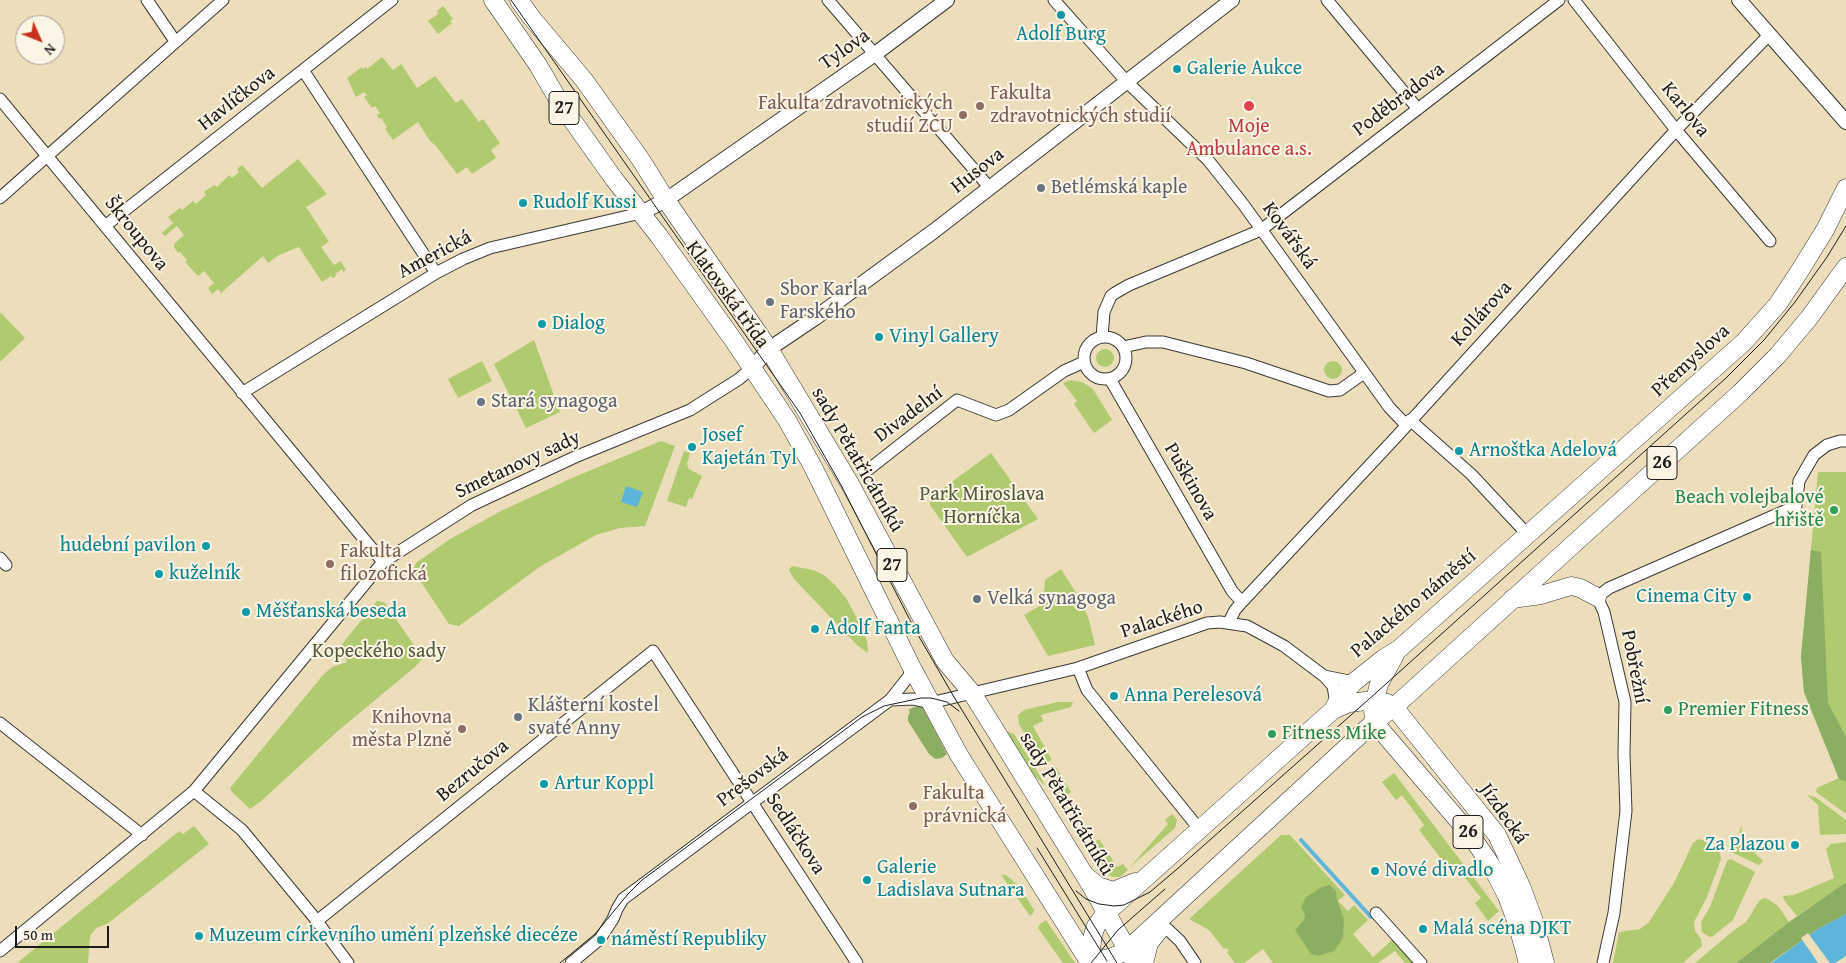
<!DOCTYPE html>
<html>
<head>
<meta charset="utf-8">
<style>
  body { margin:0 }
  #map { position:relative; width:1846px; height:963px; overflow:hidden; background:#ecdebb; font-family:"Gentium Book Plus",serif }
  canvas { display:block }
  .north { position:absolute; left:15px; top:15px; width:50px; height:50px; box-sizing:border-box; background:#fcf5e5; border:1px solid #a29e95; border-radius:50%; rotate:134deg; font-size:14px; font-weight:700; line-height:20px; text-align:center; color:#1c1c1c }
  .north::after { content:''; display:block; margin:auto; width:18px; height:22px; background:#c8321e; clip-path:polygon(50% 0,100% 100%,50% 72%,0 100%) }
  .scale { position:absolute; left:15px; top:926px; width:94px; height:22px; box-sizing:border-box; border:2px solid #1c1c1c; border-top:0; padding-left:6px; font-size:15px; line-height:18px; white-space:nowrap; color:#1c1c1c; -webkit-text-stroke:4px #fcf5e5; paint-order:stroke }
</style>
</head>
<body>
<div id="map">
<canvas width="1846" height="963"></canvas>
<div class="north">N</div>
<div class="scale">50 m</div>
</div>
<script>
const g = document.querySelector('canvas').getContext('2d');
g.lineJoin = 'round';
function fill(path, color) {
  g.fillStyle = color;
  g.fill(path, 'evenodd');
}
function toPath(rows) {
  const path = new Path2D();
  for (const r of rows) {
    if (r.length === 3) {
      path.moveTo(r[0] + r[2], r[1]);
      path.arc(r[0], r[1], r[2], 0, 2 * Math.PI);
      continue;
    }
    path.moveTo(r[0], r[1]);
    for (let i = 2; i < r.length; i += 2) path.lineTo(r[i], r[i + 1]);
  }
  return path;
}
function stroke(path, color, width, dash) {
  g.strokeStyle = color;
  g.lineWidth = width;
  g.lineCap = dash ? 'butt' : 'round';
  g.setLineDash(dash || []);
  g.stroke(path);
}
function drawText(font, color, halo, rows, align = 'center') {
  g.font = font + ' "Gentium Book Plus",serif';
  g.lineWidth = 4;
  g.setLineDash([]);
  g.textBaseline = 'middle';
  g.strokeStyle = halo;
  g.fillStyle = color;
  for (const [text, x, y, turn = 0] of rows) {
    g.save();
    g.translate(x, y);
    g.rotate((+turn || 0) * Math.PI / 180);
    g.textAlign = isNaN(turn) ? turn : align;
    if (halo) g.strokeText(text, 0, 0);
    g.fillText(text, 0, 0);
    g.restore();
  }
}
fill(toPath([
  [443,6,453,19,450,21,452,23,438,34,428,21,438,14,437,11],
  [382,57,393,70,401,64,417,88,435,76,456,103,462,99,479,122,483,119,500,143,491,150,496,158,472,174,467,167,457,174,436,146,430,141,418,122,393,140,385,129,387,127,381,118,379,119,377,115,380,113,375,106,372,108,364,97,367,95,364,92,356,97,347,78,362,67,363,69,366,67,367,69],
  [298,159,327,194,306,207,329,242,321,247,334,265,341,261,346,270,343,272,342,269,335,274,336,276,333,278,331,276,322,282,299,247,279,255,268,263,263,256,221,293,218,289,212,294,208,288,214,283,204,271,198,276,185,262,187,260,180,252,178,253,174,247,174,244,184,235,177,226,165,236,162,233,173,223,168,217,180,208,182,210,193,201,196,204,206,195,204,192,214,185,217,187,229,175,232,178,239,172,237,169,242,165,262,188],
  [1,313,25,338,0,362,0,314],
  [534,340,560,412,526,428,494,364],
  [1105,358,9],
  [1333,370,9],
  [482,361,492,381,458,398,448,379],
  [1071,380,1082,382,1093,389,1112,420,1094,433,1074,404,1077,401,1063,383],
  [661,441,675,446,645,526,620,528,596,535,541,566,459,626,449,624,413,570,416,563,450,539,501,511,572,478],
  [684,451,690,453,687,464,689,469,702,476,692,499,689,498,686,507,667,501],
  [991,453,1038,519,967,557,930,505,930,498],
  [1818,472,1846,472,1846,777,1840,779,1846,782,1846,814,1816,792,1817,788,1839,778,1804,692,1801,657],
  [792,566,813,570,824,575,836,586,846,598,860,624,867,641,868,653,857,645,794,579,789,570],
  [1061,569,1080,599,1089,620,1095,645,1048,656,1024,615,1043,604,1045,580],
  [377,601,384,602,423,658,415,667,339,730,260,802,250,809,232,792,230,788,323,675,332,667,347,662,343,652,342,644],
  [1058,702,1073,702,1071,707,1041,715,1043,721,1033,726,1052,760,1042,764,1019,724,1018,715,1024,710],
  [1009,732,1014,734,1046,786,1030,772,1006,733],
  [1056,767,1071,792,1062,799,1046,773],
  [1394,773,1499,911,1488,921,1475,903,1481,898,1458,869,1452,873,1419,830,1424,825,1402,795,1396,800,1382,782],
  [1807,795,1815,797,1846,820,1846,834,1820,835,1818,805],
  [1172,814,1177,820,1175,828,1130,867,1168,824,1165,820],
  [1742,825,1741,839,1763,861,1759,865,1731,852],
  [194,826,209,844,107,924,96,928,90,936,88,963,17,963,179,831,183,834],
  [1281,835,1290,835,1345,895,1338,901,1348,911,1354,905,1368,920,1353,934,1373,957,1392,940,1413,963,1405,963,1395,951,1378,963,1273,963,1263,949,1244,963,1235,963,1227,953,1229,950,1226,948,1224,949,1209,930,1189,919],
  [1099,839,1117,867,1123,864,1128,870,1120,877,1113,877,1109,875,1095,853,1098,851,1095,846,1097,845,1096,841],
  [1698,839,1708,841,1713,845,1720,853,1721,859,1707,897,1694,922,1695,931,1701,939,1702,946,1683,963,1613,963,1619,932,1640,929,1649,922,1674,883,1693,843],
  [1846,842,1846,882,1797,916,1784,900,1783,896,1794,895,1834,878,1826,849,1831,844],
  [1731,859,1755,872,1733,920,1713,936,1709,937,1702,932,1701,922,1710,907,1727,861],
  [1001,875,1006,875,1020,887,1034,910,1033,913,1030,916],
  [1764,898,1768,899,1778,906,1789,922,1736,963,1695,963,1733,931,1746,922,1759,901],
  [1046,920,1075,963,1063,963,1038,928,1040,924]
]), '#b0ca70');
fill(toPath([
  [1811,550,1821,552,1828,703,1846,737,1846,782,1839,779,1804,692,1801,657],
  [922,706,947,754,942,758,935,759,929,754,908,721,908,716,910,712,908,710,914,707],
  [1846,882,1846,914,1818,929,1770,963,1736,963,1789,922],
  [1330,885,1336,891,1337,900,1344,919,1343,938,1334,951,1318,956,1311,954,1295,930,1304,920,1305,914,1301,908,1306,897,1322,887]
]), '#8cae62');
fill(toPath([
  [626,486,643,492,637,507,621,502],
  [1846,914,1846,956,1835,963,1771,963,1818,929]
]), '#5db5da');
fill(toPath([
  [1808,933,1830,963,1818,963,1801,938]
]), '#ecdebb');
stroke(toPath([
  [1301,840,1371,917]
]), '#5db5da', 4);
const minor = toPath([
  [147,0,175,41],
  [828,0,989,187],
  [1054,0,1126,81,1208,160,1243,204,1389,407,1406,425],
  [1327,0,1418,109],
  [1574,0,1676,130,1770,241],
  [303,70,436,273],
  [0,99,383,562],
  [0,198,223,0],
  [105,226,392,0],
  [1105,358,21],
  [1102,337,1104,312,1111,296,1115,293,1129,285,1261,230,1559,0],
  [1123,347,1146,342,1163,342,1246,363,1329,391,1340,390,1364,373],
  [1110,379,1232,591,1242,602],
  [242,393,436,273,463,259,490,248,641,213],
  [1410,420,1471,474,1528,535],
  [864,473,957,400,996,415,1009,410,1064,371,1084,362],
  [0,558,6,565],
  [1229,622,1235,610,1242,602,1397,436,1676,130,1769,35],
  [1078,668,1087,690,1200,830],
  [1324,676,1333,686,1335,698,1334,705],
  [890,700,913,699,930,703,1078,668,1190,629,1207,623,1220,622,1247,626,1284,646,1324,676,1354,682],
  [0,723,142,835],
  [194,791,242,830,313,916,348,963],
  [1376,913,1421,963],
  [317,921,653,651,857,963],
  [1163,925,1180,941,1195,963],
  [0,951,194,791,383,562,472,505,575,457,690,410,739,379,753,367],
  [571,963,600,939,613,919,617,909,623,899,890,700,909,676,911,666],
  [1603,963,1614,913,1626,811,1624,754,1625,702,1604,612,1597,597,1609,588,1796,506,1799,481,1814,455,1827,445,1840,441,1846,441]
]);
const tertiary = toPath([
  [1739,0,1846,122],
  [641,213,666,200,875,54,947,0],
  [753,367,769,349,815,318,934,231,1232,0]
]);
const primary = toPath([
  [493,0,538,65,560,103,614,179,659,236,734,341,787,420,813,467,911,666,959,755,1090,963],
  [519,0,531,17,584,80,641,160,666,200,769,349,850,484,945,661,972,693,997,733,1090,884,1135,963],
  [1512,599,1541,595,1571,586,1580,588,1597,597],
  [1395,655,1379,684,1373,708,1374,722,1469,833,1491,865,1507,896,1518,926,1528,963],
  [1333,710,1340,697,1354,682,1383,659,1399,649,1744,342,1778,304,1799,272,1825,230,1846,188],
  [1087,877,1098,886,1113,891,1135,882],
  [1089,963,1113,957,1126,951,1374,722,1394,707,1740,393,1778,355,1809,318,1846,267],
  [1089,963,1093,935,1096,926,1104,915,1333,710,1349,703,1374,700,1387,703,1394,707,1497,835,1521,886,1534,921,1545,963],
  [1144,963,1149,943,1161,928]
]);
stroke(minor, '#3b3934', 13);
stroke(tertiary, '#3b3934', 16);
stroke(primary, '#3b3934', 19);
stroke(minor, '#fff', 11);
stroke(tertiary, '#fff', 14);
stroke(primary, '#fff', 18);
stroke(toPath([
  [511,0,800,413,841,485,914,628,954,697,1117,963],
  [1037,848,1107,961],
  [1076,891,1086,899,1099,904,1114,906,1124,905,1150,892,1176,870,1377,692,1726,378,1764,340,1795,302,1827,257,1846,226],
  [560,963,595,934,628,894,642,880,862,717,884,706,921,698,931,698,947,702,959,711],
  [1091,963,1118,930,1165,889]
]), '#1c1c1c', 1);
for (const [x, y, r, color] of [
  [1061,15,5,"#0f9aa8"],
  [1177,69,5,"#0f9aa8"],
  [980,106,5,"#8d6e63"],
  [1249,106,6,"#e0444e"],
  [963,115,5,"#8d6e63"],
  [1041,188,5,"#6b7280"],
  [523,203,5,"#0f9aa8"],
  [770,302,5,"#6b7280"],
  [542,324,5,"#0f9aa8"],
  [879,337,5,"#0f9aa8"],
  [481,402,5,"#6b7280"],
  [692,447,5,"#0f9aa8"],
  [1459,451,5,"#0f9aa8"],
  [1834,510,5,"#2e9e5b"],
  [206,546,5,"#0f9aa8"],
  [330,564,5,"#8d6e63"],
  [159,574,5,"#0f9aa8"],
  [1747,597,5,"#0f9aa8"],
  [977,599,5,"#6b7280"],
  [246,612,5,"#0f9aa8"],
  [815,629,5,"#0f9aa8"],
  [1114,696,5,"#0f9aa8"],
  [1668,710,5,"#2e9e5b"],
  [518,717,5,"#6b7280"],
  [462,729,5,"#8d6e63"],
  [1272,734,5,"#2e9e5b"],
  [544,784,5,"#0f9aa8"],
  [913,806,5,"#8d6e63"],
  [1795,845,5,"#0f9aa8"],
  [1375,871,5,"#0f9aa8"],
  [867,880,5,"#0f9aa8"],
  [1423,929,5,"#0f9aa8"],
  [199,936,5,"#0f9aa8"],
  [601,940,5,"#0f9aa8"]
]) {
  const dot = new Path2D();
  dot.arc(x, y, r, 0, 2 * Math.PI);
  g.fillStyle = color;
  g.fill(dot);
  stroke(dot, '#fcf5e5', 2);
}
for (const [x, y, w] of [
  [564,108,30],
  [1662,463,30],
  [892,565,30],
  [1468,832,30]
]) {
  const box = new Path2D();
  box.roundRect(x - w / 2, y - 16.5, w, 33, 4);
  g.fillStyle = '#fcf5e5';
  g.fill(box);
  stroke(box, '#1c1c1c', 1);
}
drawText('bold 19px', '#1c1c1c', null, [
  ["27",564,108],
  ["26",1662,463],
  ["27",892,565],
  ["26",1468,832]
]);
drawText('20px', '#0d838f', '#fcf5e5', [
  ["Adolf Burg",1061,35,"center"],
  ["Galerie Aukce",1187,69],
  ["Rudolf Kussi",533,203],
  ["Dialog",552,324],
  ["Vinyl Gallery",889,337],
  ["Josef",702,436],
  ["Kajetán Tyl",702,459],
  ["Arnoštka Adelová",1469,451],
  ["hudební pavilon",196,546,"right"],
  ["kuželník",169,574],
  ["Cinema City",1737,597,"right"],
  ["Měšťanská beseda",256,612],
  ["Adolf Fanta",825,629],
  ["Anna Perelesová",1124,696],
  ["Artur Koppl",554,784],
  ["Za Plazou",1785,845,"right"],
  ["Galerie",877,868],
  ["Ladislava Sutnara",877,891],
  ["Nové divadlo",1385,871],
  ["Malá scéna DJKT",1433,929],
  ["Muzeum církevního umění plzeňské diecéze",209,936],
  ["náměstí Republiky",611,940]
], 'left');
drawText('20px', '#1c1c1c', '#fcf5e5', [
  ["Tylova",845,50,-35],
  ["Havlíčkova",237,99,-38],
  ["Poděbradova",1399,100,-37],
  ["Karlova",1685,110,51],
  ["Husova",978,171,-38],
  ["Škroupova",136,234,51],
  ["Kovářská",1289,236,54],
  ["Americká",435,255,-28],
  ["Klatovská třída",727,295,54],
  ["Kollárova",1482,314,-48],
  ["Přemyslova",1691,361,-42],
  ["Divadelní",909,415,-37],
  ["sady Pětatřicátníků",857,460,60],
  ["Smetanovy sady",518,465,-25],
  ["Puškinova",1190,482,60],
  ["Palackého náměstí",1414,604,-40],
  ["Palackého",1162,620,-18],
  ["Pobřežní",1634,667,79],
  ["Bezručova",473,771,-39],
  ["Prešovská",753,778,-37],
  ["sady Pětatřicátníků",1066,804,59],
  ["Jízdecká",1503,814,55],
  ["Sedláčkova",795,834,57]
]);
drawText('20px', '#785e54', '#fcf5e5', [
  ["Fakulta",990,94],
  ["zdravotnických studií",990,117],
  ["Fakulta zdravotnických",953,104,"right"],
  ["studií ZČU",953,127,"right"],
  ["Fakulta",340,552],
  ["filozofická",340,575],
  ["Knihovna",452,718,"right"],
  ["města Plzně",452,741,"right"],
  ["Fakulta",923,794],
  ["právnická",923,817]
], 'left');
drawText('20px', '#be3a42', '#fcf5e5', [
  ["Moje",1249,127],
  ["Ambulance a.s.",1249,150]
]);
drawText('20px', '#5b616d', '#fcf5e5', [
  ["Betlémská kaple",1051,188],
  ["Sbor Karla",780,290],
  ["Farského",780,313],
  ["Stará synagoga",491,402],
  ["Velká synagoga",987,599],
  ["Klášterní kostel",528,706],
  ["svaté Anny",528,729]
], 'left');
drawText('20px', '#505939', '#fcf5e5', [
  ["Park Miroslava",982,495],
  ["Horníčka",982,518],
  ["Kopeckého sady",379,652]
]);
drawText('20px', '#27864d', '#fcf5e5', [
  ["Beach volejbalové",1824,498,"right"],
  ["hřiště",1824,521,"right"],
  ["Premier Fitness",1678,710],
  ["Fitness Mike",1282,734]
], 'left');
</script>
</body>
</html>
